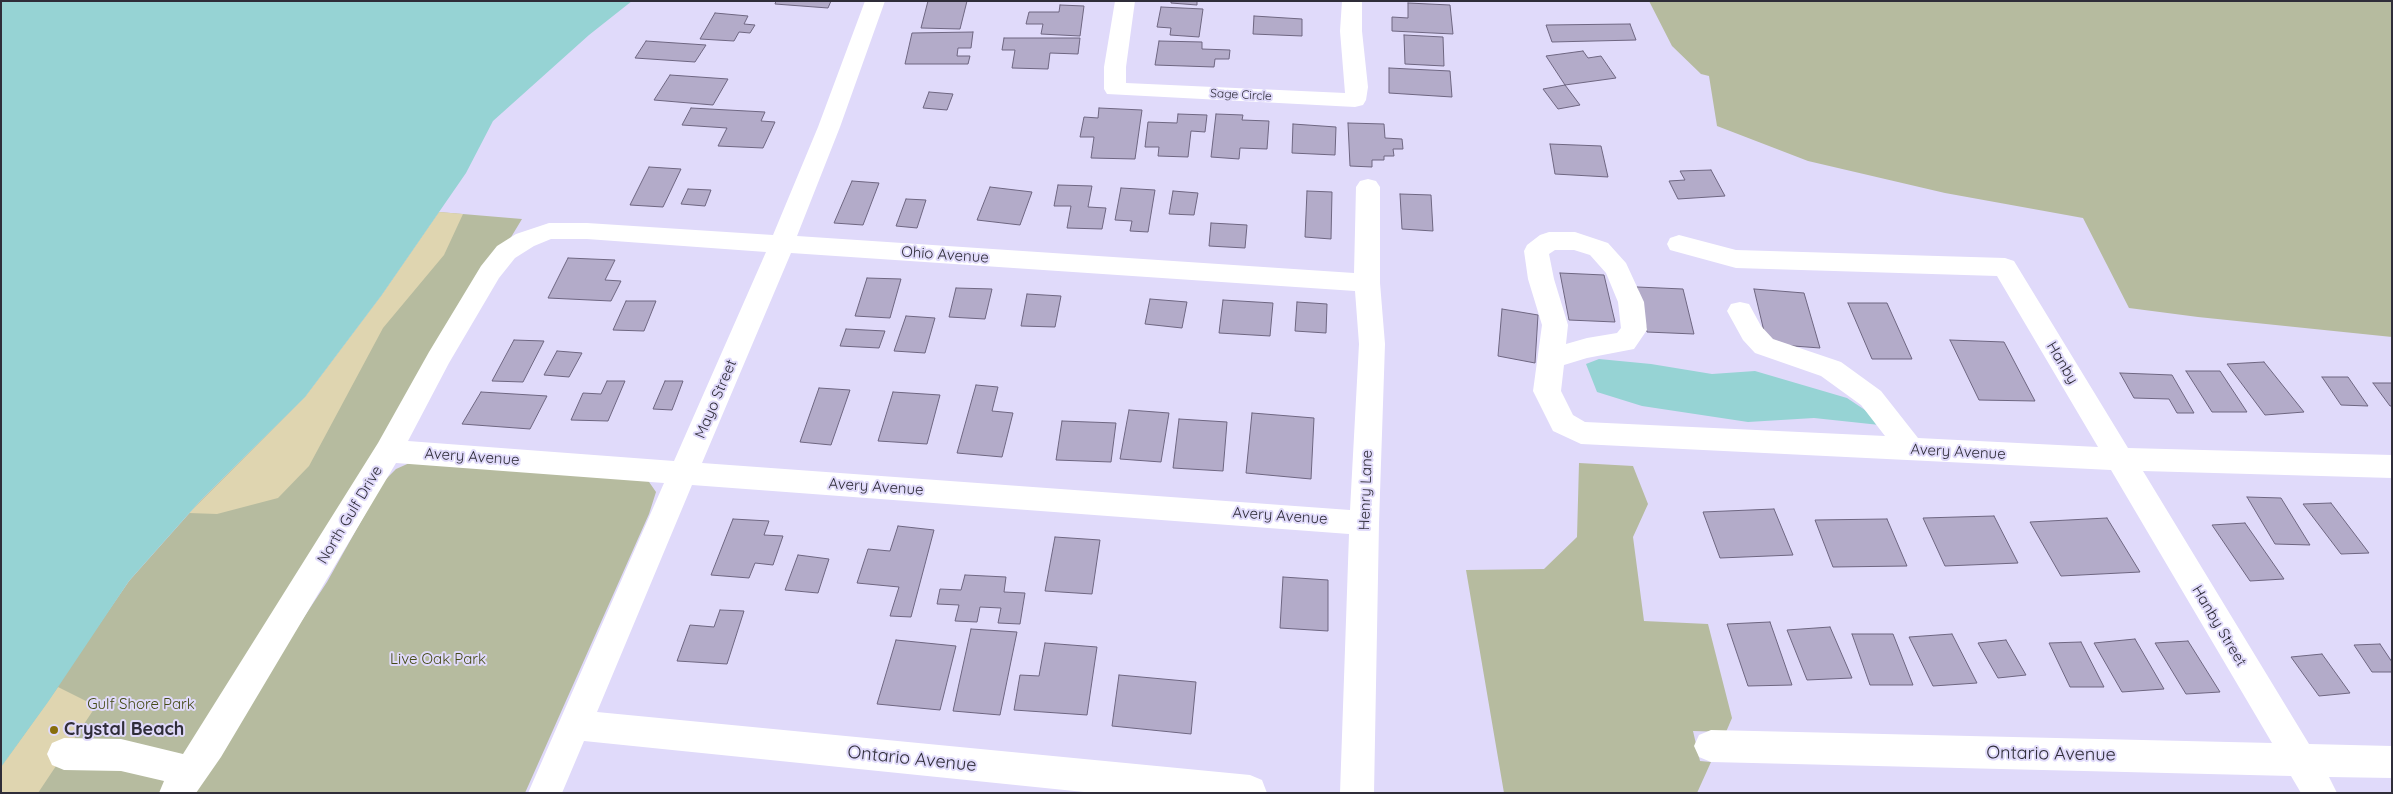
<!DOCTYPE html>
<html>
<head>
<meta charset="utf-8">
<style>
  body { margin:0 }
  #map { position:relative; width:2393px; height:794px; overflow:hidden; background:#e0dafa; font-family:Quicksand,sans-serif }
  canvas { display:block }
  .frame { position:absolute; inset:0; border:2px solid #2f2d39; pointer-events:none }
</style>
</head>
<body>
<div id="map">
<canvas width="2393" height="794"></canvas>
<div class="frame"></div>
</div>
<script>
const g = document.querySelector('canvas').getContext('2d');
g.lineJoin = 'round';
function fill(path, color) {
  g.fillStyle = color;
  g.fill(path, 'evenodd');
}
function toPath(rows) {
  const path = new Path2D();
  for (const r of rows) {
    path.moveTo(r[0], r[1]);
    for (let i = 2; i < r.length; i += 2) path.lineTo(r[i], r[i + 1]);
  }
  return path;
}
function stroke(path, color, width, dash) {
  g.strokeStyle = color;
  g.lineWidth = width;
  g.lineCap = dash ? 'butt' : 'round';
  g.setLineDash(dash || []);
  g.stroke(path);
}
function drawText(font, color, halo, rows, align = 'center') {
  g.font = font + ' Quicksand,sans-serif';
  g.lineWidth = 4;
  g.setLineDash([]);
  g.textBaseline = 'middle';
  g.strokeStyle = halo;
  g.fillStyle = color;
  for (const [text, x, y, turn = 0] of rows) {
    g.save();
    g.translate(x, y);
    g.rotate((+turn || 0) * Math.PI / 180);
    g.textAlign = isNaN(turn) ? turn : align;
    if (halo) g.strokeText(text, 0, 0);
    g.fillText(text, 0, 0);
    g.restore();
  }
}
fill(toPath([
  [1649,1,2392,1,2392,337,2198,317,2129,308,2083,218,1945,193,1808,161,1717,126,1709,76,1701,74,1672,46],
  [439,212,522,219,176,793,1,793,1,767,129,581,201,500,305,397,381,296],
  [414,461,647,479,656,492,649,514,525,793,189,793,327,582,383,482,396,469],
  [1579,463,1633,466,1648,504,1633,537,1644,621,1708,624,1732,718,1726,732,1693,731,1700,761,1711,762,1697,793,1504,793,1466,570,1544,569,1577,537]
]), '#b6bb9f');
fill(toPath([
  [439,212,463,214,444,255,383,328,309,466,278,498,217,514,189,513,305,397,381,296],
  [58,687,96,706,38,793,1,793,1,767]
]), '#dfd5b0');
fill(toPath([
  [1,1,632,1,589,35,493,121,466,173,381,296,305,397,201,500,129,581,48,702,1,767],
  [1599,359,1651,364,1712,374,1755,371,1847,398,1889,426,1814,418,1748,422,1642,406,1597,392,1586,364]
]), '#96d3d4');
const building = toPath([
  [776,1,831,1,828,8,775,4,776,1],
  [928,1,967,1,960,29,921,28,928,1],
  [1171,1,1197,1,1197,5,1171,3,1171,1],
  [1408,3,1450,5,1453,34,1392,31,1392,17,1408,18,1408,3],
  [1060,5,1084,6,1080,36,1041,34,1043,24,1026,24,1029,12,1059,12,1060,5],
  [1161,7,1203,9,1199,37,1170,35,1171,28,1157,27,1161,7],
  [715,13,748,16,744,24,755,25,750,33,739,32,734,41,700,39,715,13],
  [1254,16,1302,19,1302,36,1253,34,1254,16],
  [1630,24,1636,40,1552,42,1546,25,1630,24],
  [973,32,971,48,958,48,957,56,970,56,968,64,905,64,912,33,973,32],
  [1404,35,1443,37,1444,66,1405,64,1404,35],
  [1004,38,1080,38,1078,54,1050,53,1048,69,1012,68,1015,50,1002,50,1004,38],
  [646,41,706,45,695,62,635,58,646,41],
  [1159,41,1202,42,1202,49,1230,50,1229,59,1215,59,1214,67,1155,65,1159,41],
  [1583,51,1588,58,1601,56,1616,78,1565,85,1546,56,1583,51],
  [1389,68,1450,71,1452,97,1389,93,1389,68],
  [670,75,728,79,713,105,654,100,670,75],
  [1565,85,1580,105,1558,109,1543,89,1565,85],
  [929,92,953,94,947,110,923,108,929,92],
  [691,108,765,112,761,121,775,122,763,148,718,146,727,128,682,125,691,108],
  [1099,108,1142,110,1135,159,1091,158,1094,137,1080,137,1084,117,1098,118,1099,108],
  [1178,114,1207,115,1205,132,1191,131,1188,157,1158,156,1159,147,1145,147,1148,122,1177,123,1178,114],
  [1216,114,1243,115,1242,120,1269,121,1267,149,1240,148,1239,159,1211,157,1216,114],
  [1348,123,1384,124,1385,138,1402,139,1403,149,1393,149,1394,156,1384,156,1384,160,1372,160,1372,167,1350,166,1348,123],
  [1293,124,1336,127,1335,155,1292,153,1293,124],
  [1550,144,1601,146,1608,177,1555,174,1550,144],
  [649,167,681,169,663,207,630,205,649,167],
  [1711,170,1725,196,1678,199,1669,181,1685,180,1680,171,1711,170],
  [852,181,879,183,863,225,834,223,852,181],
  [1058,185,1092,186,1088,207,1106,208,1102,229,1067,228,1071,206,1054,206,1058,185],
  [990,187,1032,192,1020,225,977,220,990,187],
  [1121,188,1155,190,1148,232,1130,231,1132,221,1115,220,1121,188],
  [688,189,711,190,705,206,681,204,688,189],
  [1173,191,1198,193,1194,215,1169,214,1173,191],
  [1307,191,1332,192,1331,239,1305,237,1307,191],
  [1400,194,1431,195,1433,231,1402,229,1400,194],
  [906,199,926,200,917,228,896,226,906,199],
  [1211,223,1247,225,1245,248,1209,246,1211,223],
  [568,258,615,260,605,280,621,281,611,301,548,298,568,258],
  [1560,273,1604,275,1615,322,1569,320,1560,273],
  [867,278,901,279,890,318,855,316,867,278],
  [1637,287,1683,289,1694,334,1647,332,1637,287],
  [956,288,992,289,985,319,949,317,956,288],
  [1754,289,1804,293,1820,348,1767,344,1754,289],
  [1027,294,1061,296,1055,327,1021,326,1027,294],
  [1150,299,1187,302,1182,328,1145,324,1150,299],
  [1223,300,1273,303,1270,336,1219,333,1223,300],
  [626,301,656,301,644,331,613,330,626,301],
  [1297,302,1327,304,1326,333,1295,331,1297,302],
  [1848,303,1887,303,1912,359,1872,359,1848,303],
  [1502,309,1538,315,1535,363,1498,356,1502,309],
  [906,316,935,318,925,353,894,351,906,316],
  [846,329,885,331,879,348,840,346,846,329],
  [514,340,544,341,523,382,492,381,514,340],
  [1950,340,2004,342,2035,401,1979,400,1950,340],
  [557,351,582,353,569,377,544,375,557,351],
  [2264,362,2304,412,2265,415,2227,364,2264,362],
  [2186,371,2220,371,2247,412,2212,412,2186,371],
  [2120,373,2172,375,2194,413,2177,413,2169,399,2134,398,2120,373],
  [2322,377,2348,377,2368,406,2341,405,2322,377],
  [607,381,625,381,608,421,571,420,583,393,601,394,607,381],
  [665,381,683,381,672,410,653,409,665,381],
  [2373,383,2392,383,2392,406,2390,406,2373,383],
  [976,385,998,387,992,411,1013,413,1002,457,957,453,976,385],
  [819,388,850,390,831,445,800,442,819,388],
  [481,392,547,396,530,429,462,424,481,392],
  [893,392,940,395,927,444,878,441,893,392],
  [1129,410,1169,413,1161,462,1120,459,1129,410],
  [1252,413,1314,418,1311,479,1246,473,1252,413],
  [1179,419,1227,422,1223,471,1173,468,1179,419],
  [1062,421,1116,423,1111,462,1056,460,1062,421],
  [2247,497,2281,498,2310,545,2275,544,2247,497],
  [2331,503,2369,553,2341,554,2303,504,2331,503],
  [1774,509,1793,555,1720,558,1703,512,1774,509],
  [1994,516,2018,563,1945,566,1923,518,1994,516],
  [2107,518,2140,572,2061,576,2030,522,2107,518],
  [733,519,769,521,764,535,783,536,773,565,755,563,749,578,711,575,733,519],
  [1887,519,1907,566,1833,567,1815,520,1887,519],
  [2245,523,2284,579,2250,581,2212,525,2245,523],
  [898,526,934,530,911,617,890,616,899,587,857,583,868,549,890,551,898,526],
  [1055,537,1100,540,1092,594,1045,591,1055,537],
  [798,555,829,559,818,593,785,590,798,555],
  [965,575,1006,577,1004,592,1025,593,1020,624,998,623,1001,608,980,607,977,622,955,621,959,605,937,604,940,589,961,590,965,575],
  [1283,577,1328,580,1328,631,1280,628,1283,577],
  [720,610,744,611,727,664,677,661,690,625,714,627,720,610],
  [1770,622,1792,685,1748,686,1727,624,1770,622],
  [1830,627,1852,678,1807,680,1787,630,1830,627],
  [971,629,1017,632,1000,715,953,711,971,629],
  [1852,634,1893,634,1913,685,1870,685,1852,634],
  [1952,634,1977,683,1933,686,1909,637,1952,634],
  [2135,639,2164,689,2122,692,2094,643,2135,639],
  [896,640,956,646,940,710,877,704,896,640],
  [2006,640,2026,675,1998,678,1978,643,2006,640],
  [2188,641,2220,692,2186,694,2155,643,2188,641],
  [2081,642,2104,687,2070,687,2049,643,2081,642],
  [1045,643,1097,647,1087,715,1014,710,1020,675,1039,676,1045,643],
  [2380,644,2392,662,2392,672,2372,672,2354,645,2380,644],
  [2322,654,2350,693,2319,696,2291,657,2322,654],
  [1119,675,1196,682,1191,734,1112,726,1119,675]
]);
fill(building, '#b3abc9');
stroke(building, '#6e6681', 1);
fill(toPath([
  [865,1,885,1,840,127,797,236,1354,273,1356,187,1360,181,1368,179,1376,181,1380,187,1380,283,1385,344,1379,523,1374,793,1340,793,1349,534,692,485,597,712,1250,775,1262,780,1267,793,1094,793,584,741,562,793,528,793,664,483,396,463,221,757,196,793,159,793,164,781,121,771,64,770,52,765,47,754,52,743,64,738,121,739,183,754,378,443,429,352,481,266,497,246,516,234,549,223,587,223,773,235,818,127,865,1],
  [551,239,587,239,766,252,674,461,408,441,449,363,499,278,515,258,534,246,551,239],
  [791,253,1355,291,1359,344,1350,510,702,463,791,253],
  [1115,1,1135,1,1126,67,1126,83,1345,93,1340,31,1342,1,1362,1,1362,31,1368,87,1366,100,1363,105,1355,107,1107,94,1104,89,1104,67,1115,1],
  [1549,232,1575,232,1608,243,1626,263,1644,302,1647,330,1634,349,1587,358,1564,365,1561,391,1573,415,1585,422,1885,436,1861,405,1821,376,1755,353,1743,340,1727,311,1731,304,1740,302,1749,304,1761,326,1773,339,1841,362,1881,391,1918,438,2098,447,1997,276,1736,268,1670,250,1667,244,1670,238,1679,235,1736,250,2005,258,2014,261,2128,448,2392,455,2392,478,2143,471,2309,744,2392,746,2392,778,2329,777,2337,793,2301,793,2291,776,1711,762,1699,757,1694,746,1699,735,1711,730,2272,743,2111,470,1581,444,1553,431,1533,391,1542,325,1528,279,1524,251,1527,245,1540,235,1549,232],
  [1555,250,1574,250,1590,255,1606,273,1618,302,1621,328,1617,333,1587,338,1566,344,1568,325,1554,279,1549,254,1555,250]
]), '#fff');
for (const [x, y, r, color] of [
  [54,730,5,"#876d0c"]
]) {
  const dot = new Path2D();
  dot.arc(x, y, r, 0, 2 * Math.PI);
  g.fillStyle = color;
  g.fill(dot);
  stroke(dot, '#e0dafa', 2);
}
drawText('12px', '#2f2d39', '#e0dafa', [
  ["Sage Circle",1241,95,3]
]);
drawText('15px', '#2f2d39', '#e0dafa', [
  ["Ohio Avenue",945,255,4],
  ["Hanby",2062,363,59],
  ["Mayo Street",716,399,-67],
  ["Avery Avenue",1958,452,3],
  ["Avery Avenue",472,457,4],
  ["Avery Avenue",876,487,4],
  ["Henry Lane",1366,490,-88],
  ["North Gulf Drive",350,515,-59],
  ["Avery Avenue",1280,516,4],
  ["Hanby Street",2219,626,59]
]);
drawText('15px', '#444a16', '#e0dafa', [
  ["Live Oak Park",438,659],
  ["Gulf Shore Park",141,704]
]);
drawText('bold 18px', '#2f2d39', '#e0dafa', [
  ["Crystal Beach",64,730]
], 'left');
drawText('18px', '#2f2d39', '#e0dafa', [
  ["Ontario Avenue",2051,754,1],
  ["Ontario Avenue",912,759,6]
]);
</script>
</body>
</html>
